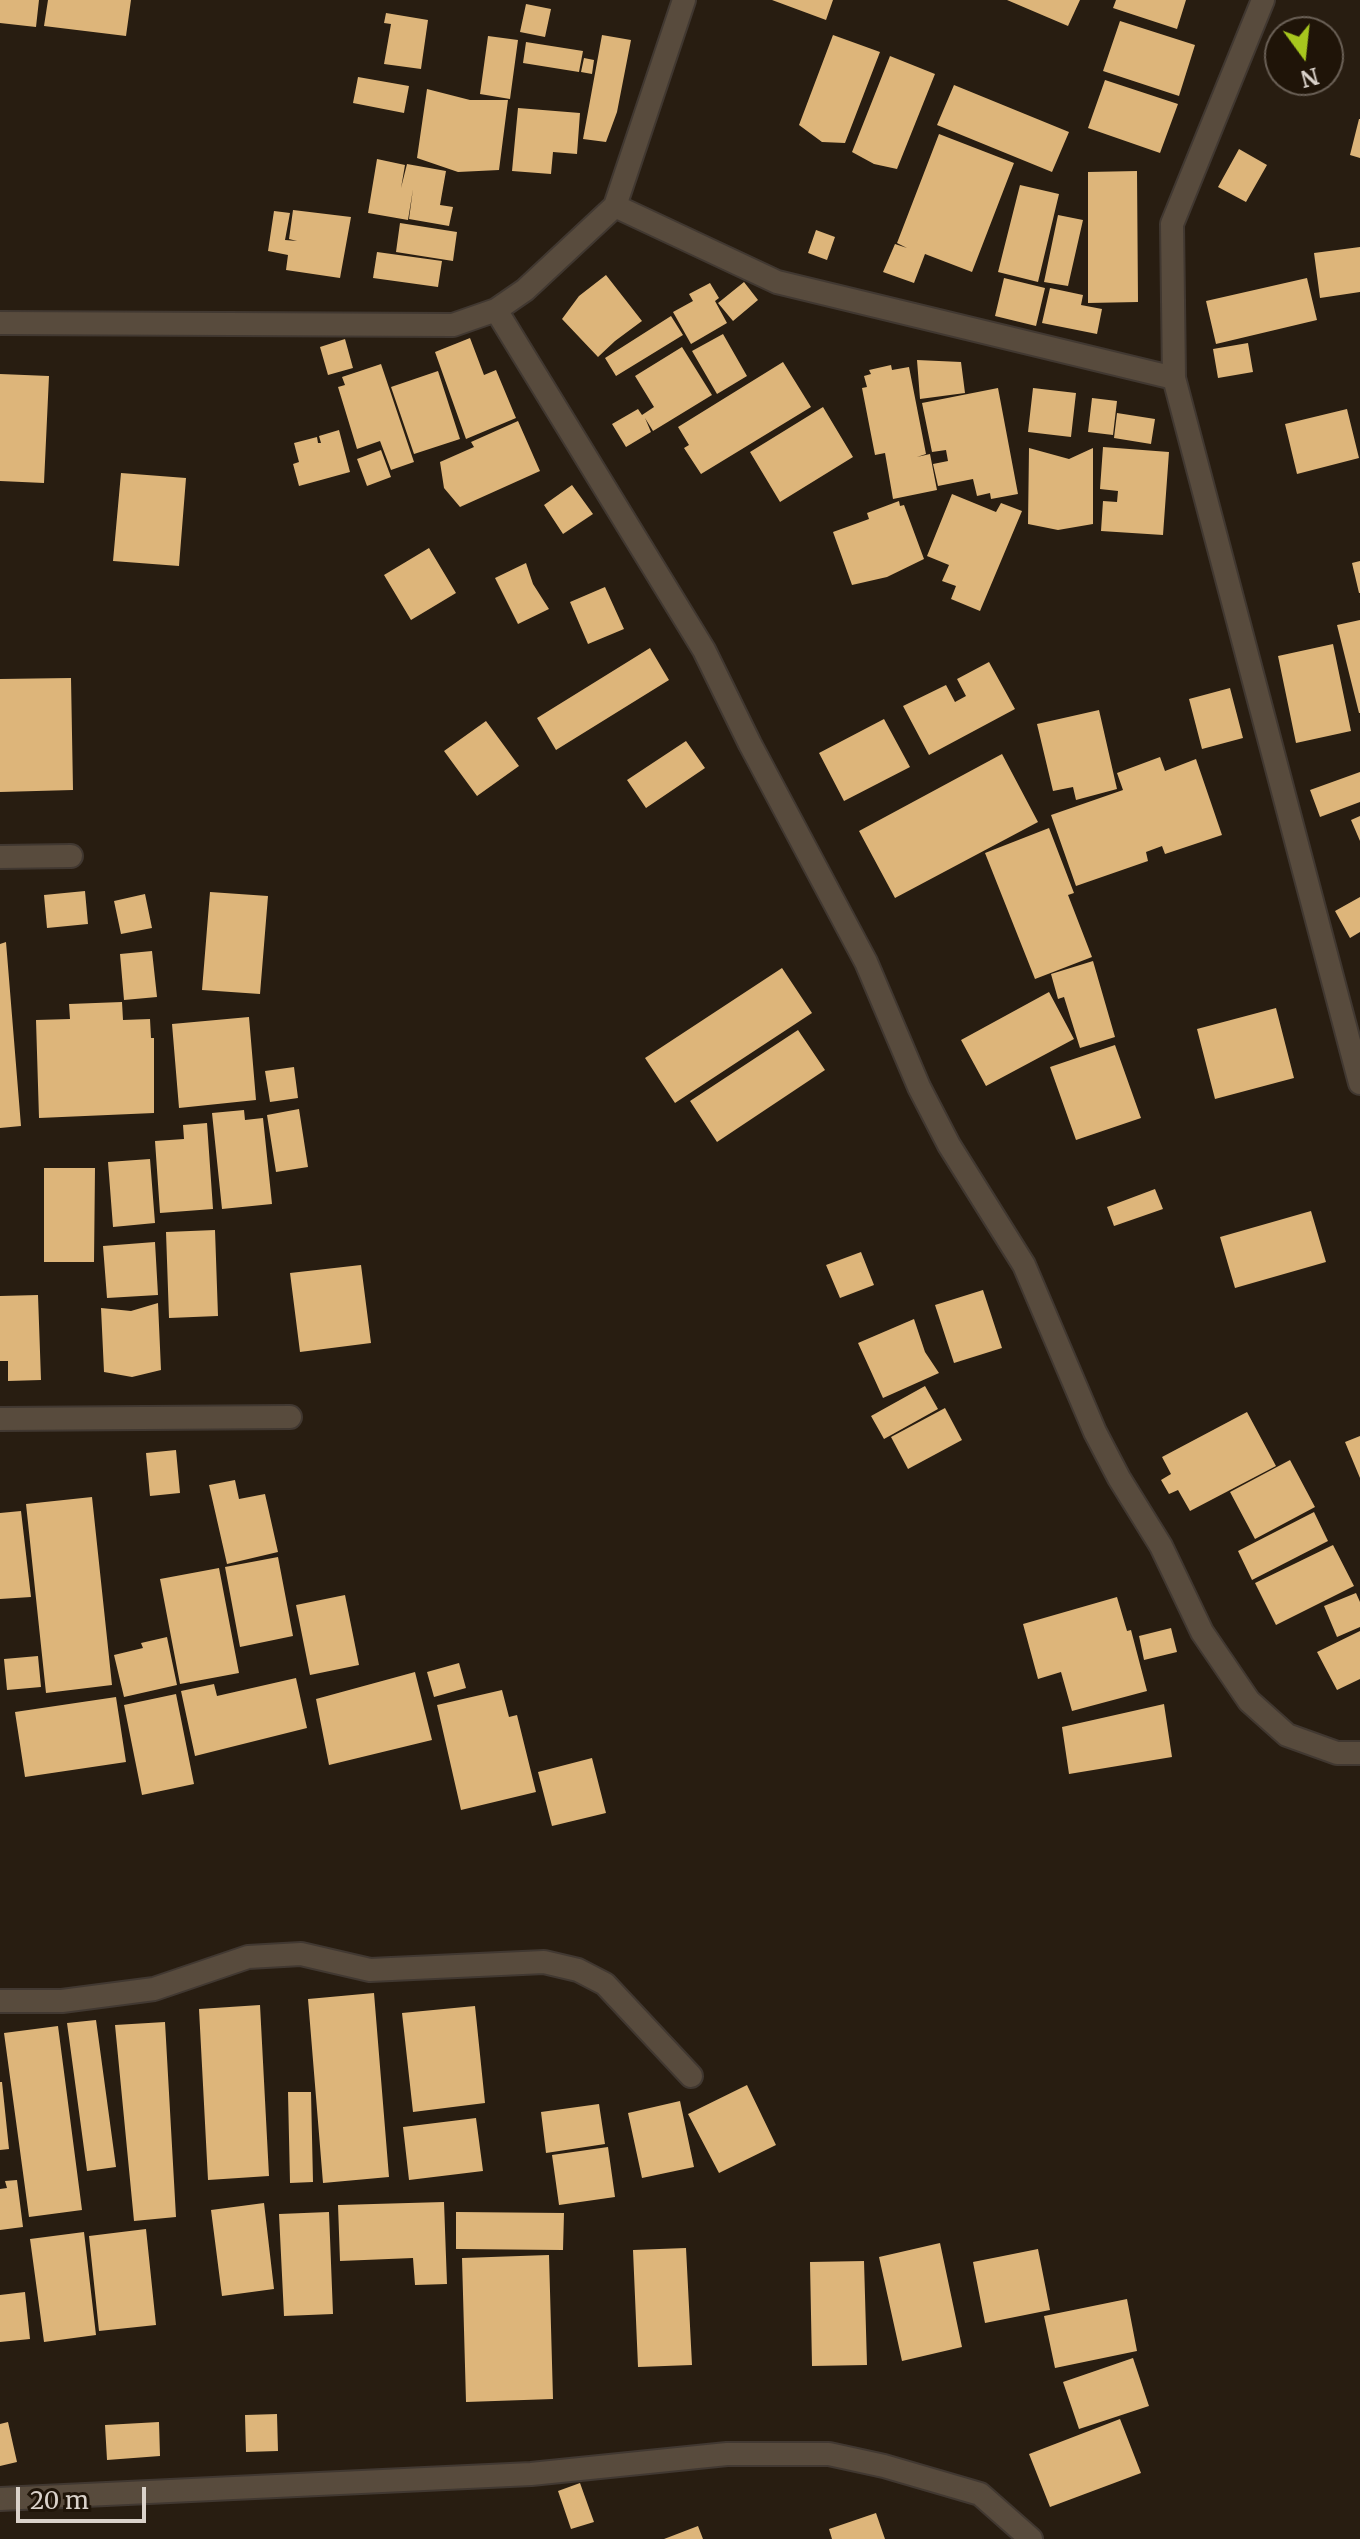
<!DOCTYPE html>
<html>
<head>
<meta charset="utf-8">
<style>
  body { margin:0 }
  #map { position:relative; width:1360px; height:2539px; overflow:hidden; background:#281d11; font-family:Merriweather,serif }
  canvas { display:block }
  .north { position:absolute; left:1264px; top:16px; width:80px; height:80px; box-sizing:border-box; background:#1f1408; border:2px solid #6a6056; border-radius:50%; rotate:165deg; font-size:22px; font-weight:700; line-height:32px; text-align:center; color:#dad2ca }
  .north::after { content:''; display:block; margin:auto; width:28px; height:36px; background:#a7c71e; clip-path:polygon(50% 0,100% 100%,50% 72%,0 100%) }
  .scale { position:absolute; left:16px; top:2487px; width:130px; height:36px; box-sizing:border-box; border:4px solid #dad2ca; border-top:0; padding-left:10px; font-size:24px; line-height:28px; white-space:nowrap; color:#dad2ca; -webkit-text-stroke:6px #1f1408; paint-order:stroke }
</style>
</head>
<body>
<div id="map">
<canvas width="1360" height="2539"></canvas>
<div class="north">N</div>
<div class="scale">20 m</div>
</div>
<script>
const g = document.querySelector('canvas').getContext('2d');
g.lineJoin = 'round';
function fill(path, color) {
  g.fillStyle = color;
  g.fill(path, 'evenodd');
}
function toPath(rows) {
  const path = new Path2D();
  for (const r of rows) {
    path.moveTo(r[0], r[1]);
    for (let i = 2; i < r.length; i += 2) path.lineTo(r[i], r[i + 1]);
  }
  return path;
}
function stroke(path, color, width, dash) {
  g.strokeStyle = color;
  g.lineWidth = width;
  g.lineCap = dash ? 'butt' : 'round';
  g.setLineDash(dash || []);
  g.stroke(path);
}
fill(toPath([
  [0,0,39,0,36,27,0,23],
  [48,0,131,0,126,36,44,26],
  [772,0,833,0,826,20],
  [1007,0,1080,0,1068,26],
  [1116,0,1186,0,1177,29,1113,8],
  [526,4,551,9,545,37,520,32],
  [386,13,428,20,421,69,384,64,391,24,384,23],
  [1120,21,1195,45,1179,96,1103,71],
  [602,35,631,40,617,112,606,142,583,139],
  [833,35,880,52,845,143,822,142,799,125],
  [488,36,518,40,510,99,480,94],
  [526,42,583,51,579,72,523,63],
  [890,56,935,74,897,169,874,164,852,152],
  [584,58,594,60,592,74,581,72],
  [358,77,409,86,404,113,353,103],
  [1105,80,1178,104,1160,153,1088,128],
  [954,85,1069,132,1052,172,937,125],
  [427,89,470,100,508,100,499,170,458,172,417,158],
  [518,108,580,113,577,154,553,152,551,174,512,171],
  [1359,119,1360,119,1360,158,1350,155],
  [939,134,1014,163,972,272,925,254,914,283,883,272,895,244,907,248,897,243],
  [1239,149,1267,165,1246,202,1218,187],
  [377,159,405,165,401,188,407,164,446,171,440,205,453,207,449,226,409,219,413,189,408,220,368,213],
  [1137,171,1138,302,1088,303,1088,172],
  [1020,185,1059,194,1038,282,998,272],
  [293,210,351,217,340,278,286,270,288,255,268,251,274,211,290,213,285,240,297,241,289,239],
  [1058,215,1083,220,1068,286,1044,282],
  [400,223,457,232,453,261,396,252],
  [816,230,835,237,827,260,808,253],
  [1360,247,1360,292,1320,298,1314,253],
  [377,252,442,261,438,287,373,278],
  [606,275,642,321,615,341,598,357,562,319,579,296],
  [1004,278,1045,288,1036,326,995,316],
  [1307,278,1317,320,1216,344,1206,301],
  [744,282,758,300,733,321,718,303],
  [710,283,719,298,715,301,727,323,691,344,673,312,693,301,689,294],
  [1050,288,1083,295,1081,305,1102,309,1097,334,1042,323],
  [671,316,683,335,616,376,605,358],
  [723,334,747,376,717,394,692,351],
  [470,338,484,375,496,370,516,418,466,439,435,352],
  [345,339,353,368,328,375,320,347],
  [1248,343,1253,372,1218,378,1213,349],
  [682,347,712,395,653,431,645,418,651,432,626,447,612,424,638,409,642,415,654,407,635,376],
  [917,360,961,362,965,393,920,399],
  [783,362,811,407,701,474,684,448,689,445,678,427],
  [381,364,414,462,391,470,380,441,357,449,338,387,345,385,342,377],
  [891,365,892,370,909,367,926,454,917,457,930,454,937,490,893,499,885,453,875,455,862,388,867,387,864,376,871,374,869,370],
  [438,371,460,439,414,454,391,387],
  [0,374,49,376,44,483,0,481],
  [998,388,1018,494,991,499,990,493,977,496,973,479,938,486,933,464,948,461,946,450,932,452,922,403],
  [1033,388,1076,393,1071,437,1028,432],
  [1092,398,1117,401,1113,435,1088,432],
  [823,407,853,457,780,502,750,452],
  [1347,409,1359,458,1297,474,1285,424],
  [1117,413,1155,419,1151,444,1114,438],
  [518,421,540,471,460,507,444,488,440,462,474,447,471,442],
  [339,430,350,472,299,486,293,464,299,462,294,443,317,437,318,443,321,443,319,436],
  [1103,447,1169,452,1163,535,1101,531,1103,501,1117,502,1118,491,1100,489],
  [1029,448,1069,459,1093,448,1093,524,1058,530,1028,524],
  [381,450,391,477,367,486,357,459],
  [121,473,186,478,179,566,113,561],
  [572,485,593,514,563,534,544,505],
  [952,494,996,512,1001,503,1022,511,980,611,951,599,956,586,942,581,949,565,927,556],
  [899,501,900,506,904,505,924,559,887,577,852,585,833,532,869,519,867,513],
  [429,548,456,593,411,620,384,575],
  [1360,561,1360,593,1359,593,1352,563],
  [526,563,533,584,549,609,518,624,495,578],
  [605,587,624,629,588,644,570,602],
  [1360,620,1360,713,1359,713,1337,625],
  [1333,644,1351,731,1296,743,1278,656],
  [650,648,669,680,556,750,537,718],
  [989,662,1015,709,929,755,903,706,946,685,955,702,966,696,957,679],
  [71,678,73,790,0,792,0,679],
  [1230,688,1243,738,1202,749,1189,699],
  [1099,710,1117,789,1076,800,1073,787,1053,791,1037,724],
  [884,719,910,767,844,801,819,753],
  [486,721,519,766,477,796,444,751],
  [686,741,705,768,646,808,627,780],
  [1002,754,1038,822,895,898,859,831],
  [1160,757,1165,771,1196,759,1222,835,1165,854,1162,846,1146,852,1148,861,1076,886,1051,815,1123,790,1117,773],
  [1360,772,1360,802,1320,817,1310,790],
  [1360,816,1360,841,1351,820],
  [1049,828,1074,893,1068,895,1092,957,1035,979,985,853],
  [85,891,88,924,47,928,44,895],
  [210,892,268,896,260,994,202,990],
  [145,894,152,928,121,934,114,901],
  [1360,897,1360,932,1350,938,1335,911],
  [6,942,21,1126,0,1128,0,944],
  [152,951,157,997,124,1000,120,954],
  [1093,961,1115,1037,1080,1048,1064,997,1058,999,1051,974],
  [782,968,812,1013,675,1103,645,1058],
  [1049,992,1074,1039,986,1086,961,1040],
  [122,1002,123,1020,150,1019,151,1038,154,1038,154,1113,39,1118,36,1020,70,1019,69,1004],
  [1276,1008,1294,1078,1215,1099,1197,1029],
  [249,1017,256,1100,179,1108,172,1024],
  [798,1030,825,1070,717,1142,690,1101],
  [1115,1045,1141,1118,1076,1140,1050,1067],
  [294,1067,298,1098,270,1102,265,1071],
  [299,1109,308,1167,276,1172,267,1115],
  [244,1110,245,1120,263,1118,272,1204,222,1209,212,1113],
  [207,1123,213,1209,160,1213,155,1141,184,1139,183,1125],
  [150,1159,155,1223,113,1227,108,1162],
  [44,1168,95,1168,94,1262,44,1262],
  [1155,1189,1163,1209,1114,1226,1107,1207],
  [1311,1211,1326,1262,1235,1288,1220,1237],
  [215,1230,218,1316,169,1318,166,1232],
  [155,1242,158,1295,107,1298,103,1246],
  [861,1252,874,1285,840,1298,826,1265],
  [361,1265,371,1343,300,1352,290,1273],
  [983,1290,1002,1348,954,1363,935,1305],
  [38,1295,41,1380,8,1381,8,1361,0,1361,0,1296],
  [158,1303,161,1370,132,1377,104,1372,101,1308,131,1311],
  [914,1319,925,1352,939,1373,883,1398,858,1343],
  [925,1386,938,1409,884,1439,871,1416],
  [945,1408,962,1440,908,1469,891,1437],
  [1247,1412,1276,1466,1190,1511,1178,1490,1169,1494,1161,1480,1171,1474,1162,1457],
  [1360,1436,1360,1478,1345,1442],
  [176,1450,180,1493,150,1496,146,1453],
  [1290,1460,1315,1507,1255,1539,1230,1492],
  [235,1480,239,1499,265,1494,278,1552,227,1564,209,1485],
  [92,1497,112,1685,46,1693,26,1504],
  [21,1511,31,1597,0,1599,0,1513],
  [1314,1512,1328,1541,1252,1580,1238,1551],
  [1333,1545,1354,1586,1276,1625,1255,1583],
  [278,1557,293,1636,240,1647,225,1567],
  [219,1568,239,1673,180,1684,160,1579],
  [1356,1593,1360,1602,1360,1627,1337,1637,1324,1606],
  [345,1595,359,1665,310,1675,296,1605],
  [1117,1597,1127,1631,1131,1630,1147,1691,1072,1711,1061,1672,1038,1679,1023,1624],
  [1171,1628,1177,1652,1144,1660,1139,1636],
  [1360,1631,1360,1679,1337,1690,1317,1652],
  [167,1637,177,1685,124,1697,114,1655,143,1648,141,1643],
  [38,1656,41,1687,7,1690,4,1659],
  [459,1663,466,1688,434,1697,427,1672],
  [415,1672,432,1740,329,1765,316,1699],
  [296,1678,307,1728,195,1756,181,1691,214,1684,217,1696],
  [502,1690,509,1717,517,1715,536,1792,461,1810,437,1705],
  [176,1694,194,1784,142,1795,124,1705],
  [116,1697,126,1762,25,1777,15,1712],
  [1164,1704,1172,1757,1069,1774,1062,1727],
  [592,1758,606,1813,552,1826,538,1772],
  [374,1993,389,2177,323,2183,308,1999],
  [260,2005,269,2176,208,2180,199,2009],
  [475,2006,485,2103,413,2112,402,2013],
  [96,2020,116,2167,87,2171,67,2023],
  [165,2022,176,2217,134,2221,115,2025],
  [58,2026,82,2210,29,2217,4,2033],
  [0,2082,2,2082,9,2149,0,2150],
  [747,2085,776,2145,719,2173,688,2114],
  [288,2092,311,2092,313,2182,290,2183],
  [680,2101,694,2167,642,2178,628,2113],
  [599,2104,605,2144,546,2153,541,2112],
  [476,2118,483,2171,409,2180,403,2127],
  [608,2147,615,2197,559,2205,552,2155],
  [17,2180,23,2227,0,2230,0,2189,7,2188,5,2181],
  [444,2202,447,2284,415,2285,413,2258,340,2261,338,2205],
  [264,2203,274,2289,222,2296,211,2210],
  [329,2212,333,2314,284,2316,279,2214],
  [456,2212,564,2213,563,2250,456,2249],
  [146,2229,156,2325,99,2331,89,2236],
  [84,2232,96,2335,44,2342,30,2239],
  [940,2243,962,2347,902,2361,879,2257],
  [686,2248,692,2365,638,2367,633,2250],
  [1038,2249,1050,2310,985,2323,973,2262],
  [549,2255,553,2399,466,2402,462,2258],
  [864,2261,867,2365,812,2366,810,2262],
  [25,2292,30,2339,0,2342,0,2295],
  [1127,2299,1137,2351,1055,2368,1044,2316],
  [1133,2358,1149,2406,1079,2429,1063,2382],
  [277,2414,278,2451,246,2452,245,2415],
  [1120,2419,1141,2473,1050,2507,1029,2454],
  [8,2422,17,2462,0,2466,0,2424],
  [159,2422,160,2456,107,2460,105,2425],
  [580,2483,594,2522,571,2529,558,2491],
  [876,2513,885,2539,832,2539,829,2529],
  [698,2526,703,2539,664,2539]
]), '#ddb57a');
const minor = toPath([
  [1263,0,1172,224,1174,378,1360,1083],
  [615,206,777,282,1174,378],
  [496,310,704,650,750,744,866,962,919,1087,949,1145,1024,1265,1095,1432,1119,1478,1161,1546,1202,1632,1249,1701,1287,1735,1337,1753,1360,1753],
  [0,323,453,325,496,310,525,290,615,206,684,0],
  [0,857,71,856],
  [0,1419,290,1417],
  [0,2001,62,2001,154,1989,248,1957,301,1954,370,1970,544,1962,578,1970,605,1984,691,2076],
  [0,2499,531,2474,727,2454,829,2454,884,2466,980,2494,1031,2539]
]);
stroke(minor, '#413831', 26);
stroke(minor, '#584b3d', 22);
</script>
</body>
</html>
